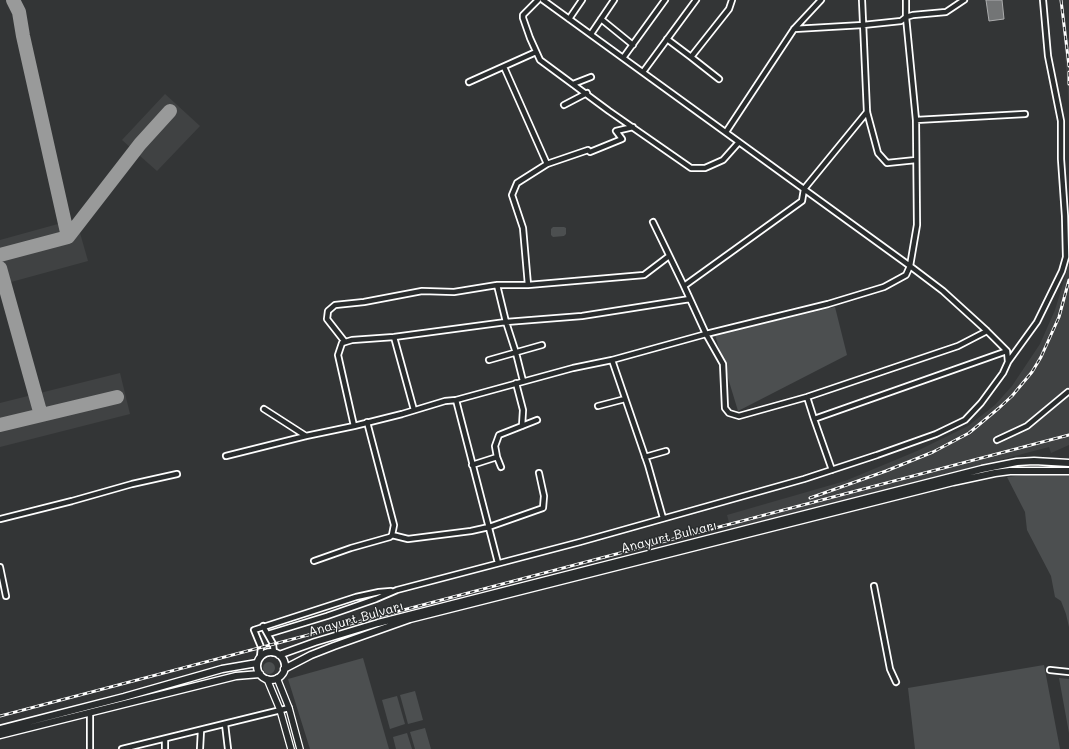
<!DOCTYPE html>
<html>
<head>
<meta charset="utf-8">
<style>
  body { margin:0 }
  canvas { display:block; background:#333536 }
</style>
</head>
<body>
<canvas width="1069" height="749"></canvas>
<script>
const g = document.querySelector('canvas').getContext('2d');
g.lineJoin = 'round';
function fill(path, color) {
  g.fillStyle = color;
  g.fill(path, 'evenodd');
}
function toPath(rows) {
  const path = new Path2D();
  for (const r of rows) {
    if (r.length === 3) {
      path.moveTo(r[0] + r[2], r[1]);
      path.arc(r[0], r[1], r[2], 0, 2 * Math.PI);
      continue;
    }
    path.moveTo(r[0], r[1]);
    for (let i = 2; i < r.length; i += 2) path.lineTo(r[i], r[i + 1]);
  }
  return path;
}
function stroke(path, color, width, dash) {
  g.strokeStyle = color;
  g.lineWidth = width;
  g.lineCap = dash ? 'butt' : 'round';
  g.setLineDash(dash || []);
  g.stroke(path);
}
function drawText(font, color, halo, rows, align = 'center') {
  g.font = font + ' Mali,sans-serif';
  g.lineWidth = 3;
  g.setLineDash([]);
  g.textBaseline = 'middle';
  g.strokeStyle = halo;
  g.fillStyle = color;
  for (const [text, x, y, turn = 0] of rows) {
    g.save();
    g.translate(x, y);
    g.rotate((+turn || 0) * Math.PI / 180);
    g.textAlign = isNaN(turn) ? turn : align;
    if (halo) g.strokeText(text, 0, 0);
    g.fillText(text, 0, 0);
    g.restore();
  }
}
fill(toPath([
  [1069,40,1069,106,1064,41],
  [165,94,200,126,157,171,122,140],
  [76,219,88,261,0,285,0,240],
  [1069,254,1069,445,1051,453,1049,447,731,530,727,515,845,481,917,451,968,426,995,405,1012,386,1040,344,1055,310,1068,267],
  [120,373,130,414,0,447,0,403]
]), '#404243');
fill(toPath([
  [553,227,564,227,566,228,566,234,564,236,553,237,551,235,551,229],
  [835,307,847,355,738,411,715,335],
  [1051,472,1069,472,1069,627,1066,614,1061,601,1055,597,1051,576,1027,530,1025,512,1007,477],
  [363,658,389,749,310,749,288,679],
  [269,668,6],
  [1044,665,1060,749,915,749,908,688],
  [1059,678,1069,679,1069,733],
  [415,691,423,720,408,724,400,695],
  [397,696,405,724,390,729,382,700],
  [425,728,431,749,415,749,410,732],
  [407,733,412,749,396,749,393,737]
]), '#4c4f50');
const water = toPath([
  [986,0,1002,0,1004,19,989,21,986,0]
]);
fill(water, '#737576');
stroke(water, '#abacad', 1);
stroke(toPath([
  [13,0,19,12,23,36,68,237],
  [0,255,68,237,140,144,170,111],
  [0,268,41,415],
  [0,425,117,397]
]), '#999a9a', 14);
const minor = toPath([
  [538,0,523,15,523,18,530,38,540,60,609,111,691,168,705,168,723,160,739,142],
  [862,0,867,112,878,153,887,163,916,160],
  [569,19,582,0],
  [601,19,633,45],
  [794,29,863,25,901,21,906,17,913,15,946,12,964,0],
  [591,34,614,0],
  [667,39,691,57,729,9,732,0],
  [691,57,719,79],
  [623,58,665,0],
  [504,67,547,164],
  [643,72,696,0],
  [469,82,536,52],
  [573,84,591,77],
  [564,105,587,93],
  [867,112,804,189,802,201,684,286,706,334,723,364,725,408,729,413,739,416,807,397,958,346,987,331],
  [916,120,1025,114],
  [726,132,794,29,821,0],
  [653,222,684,286],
  [497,285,506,322,516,353,523,381],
  [528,285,523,228,512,195,517,183,547,164,588,150,590,152,622,139,616,131,633,127],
  [394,337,414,410],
  [345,342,327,319,328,311,335,305,364,302,422,291,454,292,497,285,528,285,644,275,669,256],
  [489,360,542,345],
  [612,360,648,465,663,518],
  [1008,362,1037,322,1062,271,1066,257,1065,216,1061,159,1061,121,1048,56,1043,0],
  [516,383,523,410,522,426],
  [807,397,814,419,1007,351],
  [456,400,498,563],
  [598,406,625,399],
  [264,409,306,436],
  [814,419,832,470],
  [354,426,338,355,342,343,352,340,394,337,506,322,582,316,690,299],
  [997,440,1027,426,1068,392],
  [226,456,306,436,354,426,402,414,445,401,456,400,573,368,612,360,706,334,828,304,884,287,906,275,910,266,917,225,916,120,906,17,906,0],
  [497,457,501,467],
  [645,457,666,451],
  [472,465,497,457,495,446,499,435,537,420],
  [0,519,72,501,132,484,177,474],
  [392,535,408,539,471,531,489,527,543,508,544,496,539,473],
  [314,561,351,548,390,537,392,535,394,525,367,422],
  [0,567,6,596],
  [874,586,890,669,896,682],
  [263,626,273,644,274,653],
  [268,634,327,616,376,599,397,590,580,542,804,479,877,455,936,434,965,420,981,403,1003,373,1008,362,1007,351,987,331,943,291,910,266,543,0],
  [260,657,261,647,254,630,356,597,379,592,391,591],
  [1050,670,1069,672],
  [90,713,90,749],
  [225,724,228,749],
  [122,749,289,708],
  [165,749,165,739],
  [200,749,201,730]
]);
const tertiary = toPath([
  [277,678,289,708,300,749],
  [267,679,280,710,291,749]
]);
const secondary = toPath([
  [271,666,14],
  [279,655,315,642,378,623,982,469,1017,462,1034,461,1069,463],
  [284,669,311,655,334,646,410,619,953,482,995,473,1010,471,1069,471],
  [0,729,124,697,222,669,257,663],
  [0,735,236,676,260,674]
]);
stroke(minor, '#fff', 8);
stroke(tertiary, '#fff', 8);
stroke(secondary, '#fff', 9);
stroke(minor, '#2a2d2e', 4.5);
stroke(tertiary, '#2a2d2e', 5.5);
stroke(secondary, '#2a2d2e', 6);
const rail = toPath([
  [1061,0,1069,66],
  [1069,72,1069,84],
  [810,498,886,471,933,452,969,433,999,408,1012,396,1032,372,1041,357,1059,317,1069,280],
  [0,716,1069,435]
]);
stroke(rail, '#fff', 3);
stroke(rail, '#2a2d2e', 1.5, [4.5]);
drawText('13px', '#fff', '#2a2d2e', [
  ["Anayurt Bulvarı",669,537,-14],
  ["Anayurt Bulvarı",356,619,-16]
]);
</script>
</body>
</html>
